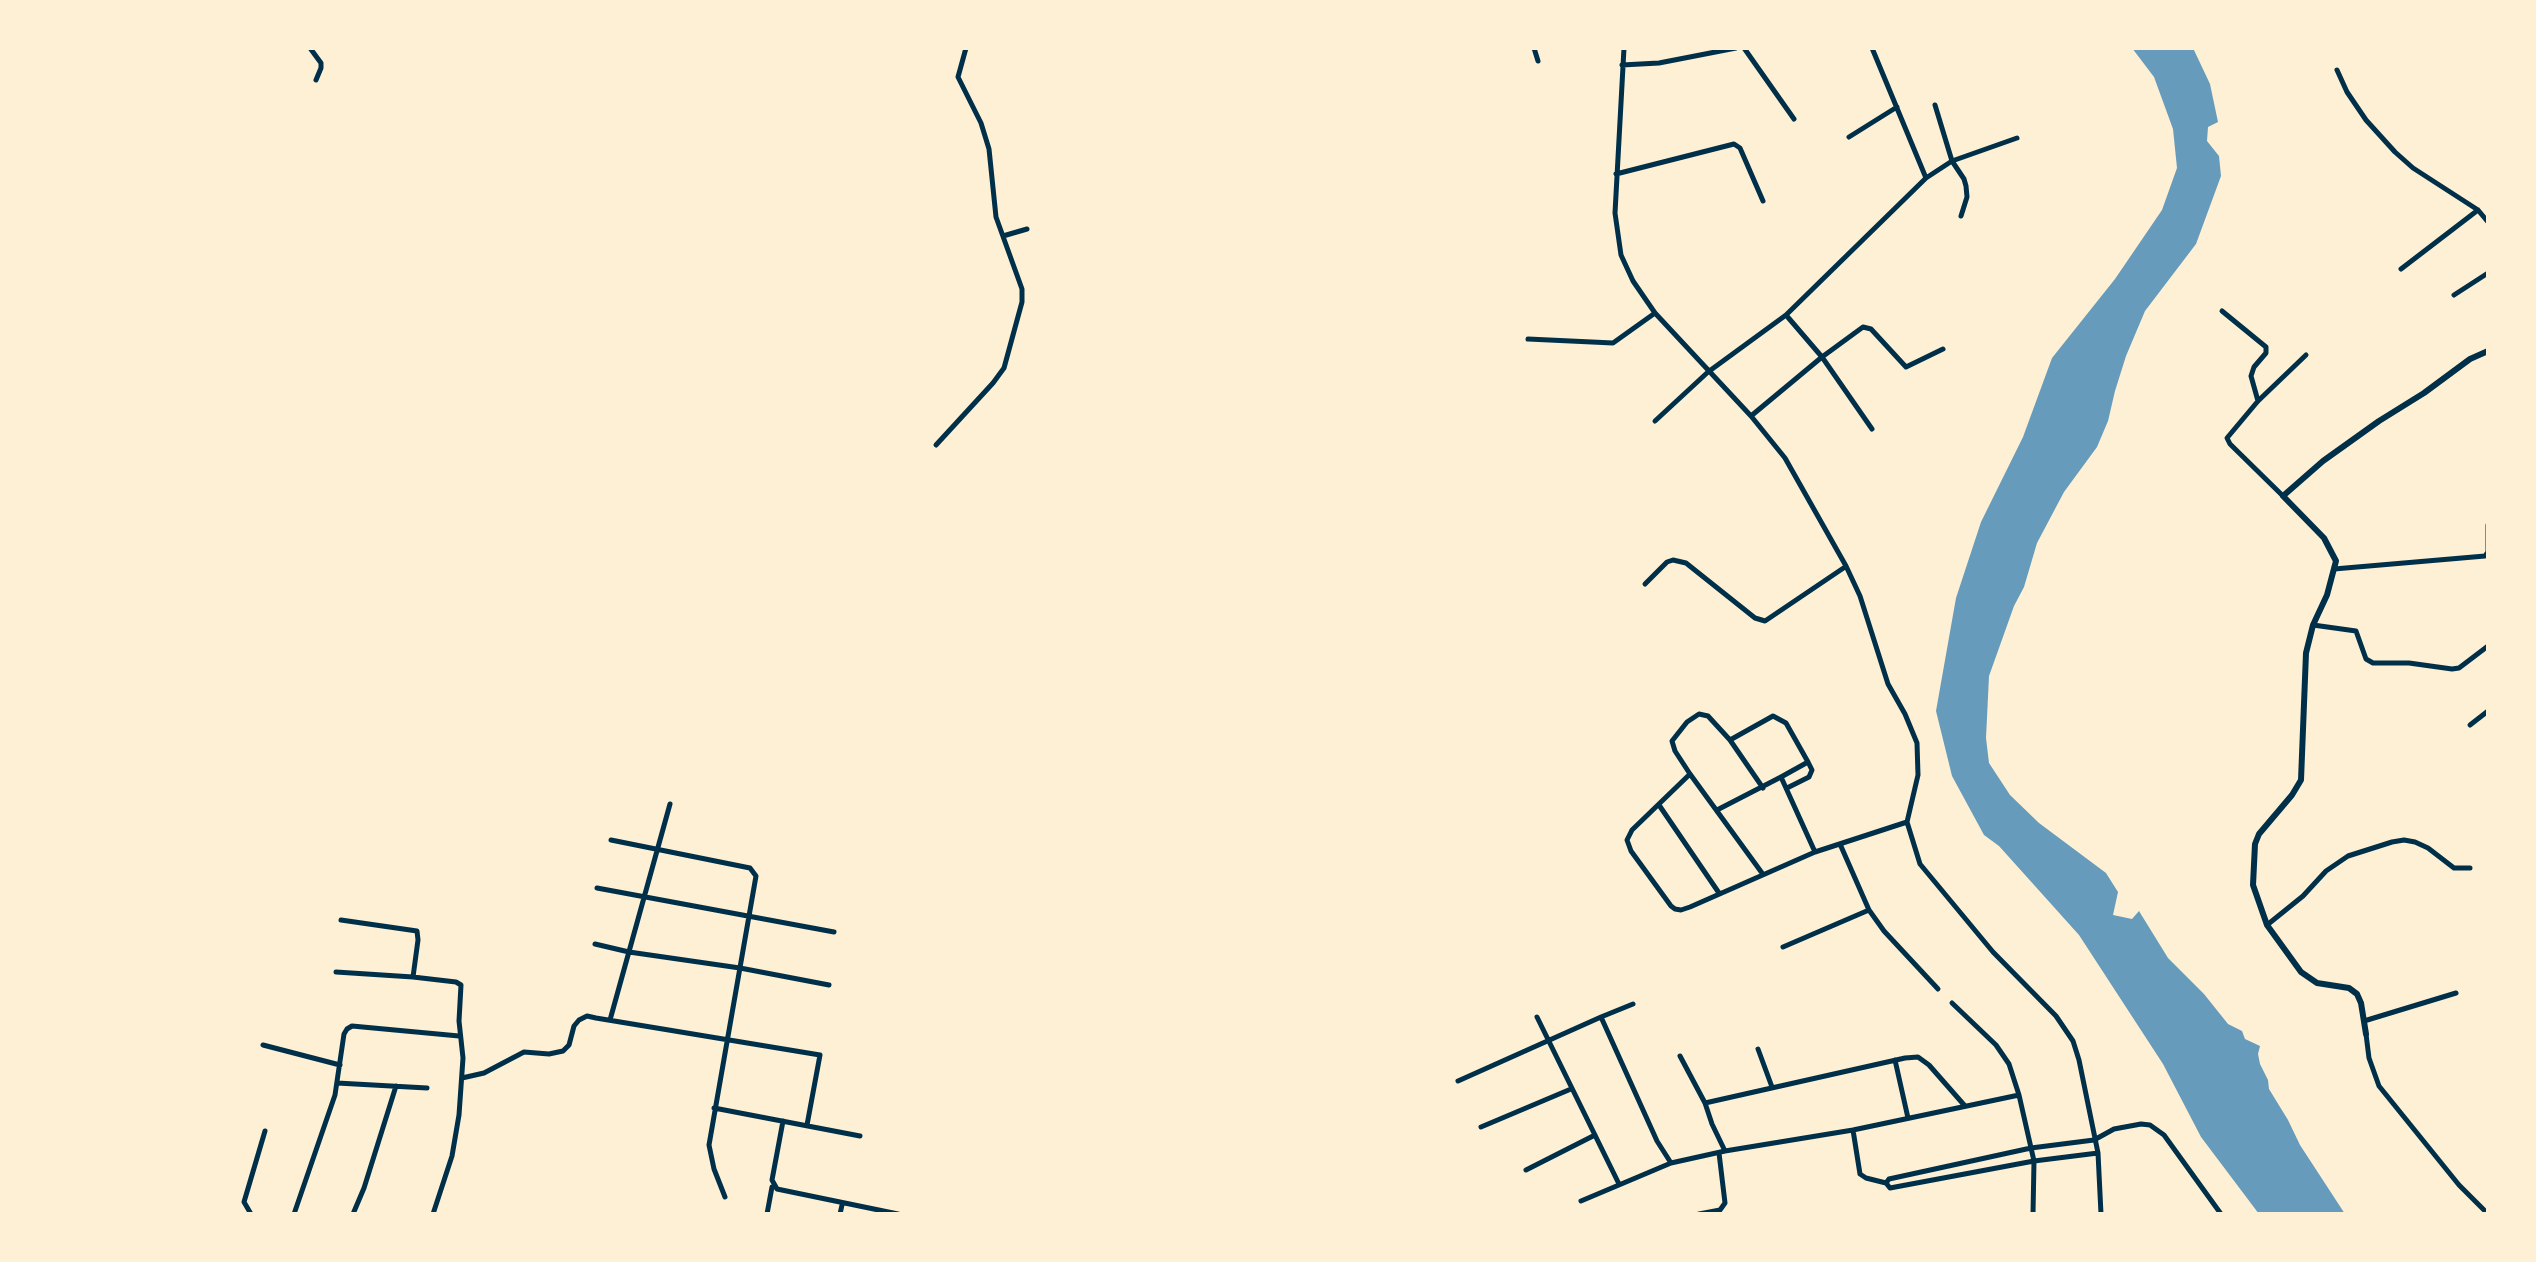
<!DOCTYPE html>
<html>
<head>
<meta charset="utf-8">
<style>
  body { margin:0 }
  #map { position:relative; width:2536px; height:1262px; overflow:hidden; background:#fdf0d5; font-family:Helvetica,sans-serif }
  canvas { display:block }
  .frame { position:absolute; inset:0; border:50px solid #fdf0d5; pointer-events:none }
</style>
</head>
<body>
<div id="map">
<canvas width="2536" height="1262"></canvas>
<div class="frame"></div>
</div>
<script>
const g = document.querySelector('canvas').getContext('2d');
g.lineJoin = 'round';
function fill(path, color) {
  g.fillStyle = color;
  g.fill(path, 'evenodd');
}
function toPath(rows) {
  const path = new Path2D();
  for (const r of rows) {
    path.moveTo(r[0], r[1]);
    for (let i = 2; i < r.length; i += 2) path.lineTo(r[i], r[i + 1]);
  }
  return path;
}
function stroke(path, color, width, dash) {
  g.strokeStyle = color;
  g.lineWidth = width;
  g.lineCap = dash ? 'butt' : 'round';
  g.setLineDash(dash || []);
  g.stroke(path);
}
fill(toPath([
  [2132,48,2193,48,2210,84,2218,122,2208,127,2207,141,2219,156,2221,176,2196,244,2145,311,2126,356,2115,391,2108,421,2097,447,2064,492,2037,543,2024,587,2014,606,1989,676,1986,738,1989,763,2010,795,2039,823,2106,873,2118,892,2113,915,2132,919,2139,911,2168,958,2204,994,2228,1024,2242,1031,2245,1039,2260,1046,2258,1054,2260,1064,2268,1080,2269,1089,2288,1120,2300,1145,2345,1214,2259,1214,2201,1137,2163,1064,2079,935,1999,846,1984,835,1952,776,1936,711,1956,598,1981,522,2023,437,2052,358,2115,279,2162,210,2177,168,2173,129,2154,77]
]), '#669bbc');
stroke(toPath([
  [310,48,321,63,321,68,316,80],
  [1534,48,1538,61],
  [1624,48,1615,213,1621,255,1633,281,1655,313,1751,416,1785,458,1846,566,1860,596,1888,684,1905,714,1917,743,1918,775,1907,822,1920,864,1993,952,2056,1016,2073,1041,2079,1060,2098,1153,2101,1214],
  [1744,48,1794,119],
  [1872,48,1926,178],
  [1622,65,1659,63,1736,48],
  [2337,70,2347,92,2366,120,2395,152,2413,168,2478,210,2488,222],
  [1935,105,1952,161,1964,179,1966,186,1967,197,1961,216],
  [1849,137,1897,107],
  [1616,174,1734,144,1740,148,1763,201],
  [1003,236,1027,229],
  [2401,269,2478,210],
  [2454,295,2488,273],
  [2222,311,2266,347,2266,353,2254,367,2251,376,2258,401],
  [1786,315,1822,357,1872,429],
  [1528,339,1613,343,1655,313],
  [1751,416,1822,357,1863,327,1871,329,1906,367,1943,349],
  [1655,421,1708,372,1786,315,1926,178,1952,161,2017,138],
  [936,445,993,383,1004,368,1022,302,1022,289,996,217,989,149,981,123,958,77,966,48],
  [2283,496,2230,444,2227,438,2258,401,2306,355],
  [2334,569,2485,556,2488,552,2488,525],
  [1645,584,1667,562,1673,560,1686,563,1755,618,1765,621,1845,567],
  [2313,625,2356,631,2366,659,2373,663,2409,663,2452,669,2459,668,2488,646],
  [2470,725,2488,711],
  [1730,740,1708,716,1699,714,1687,722,1672,741,1675,751,1690,774,1762,873],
  [1690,774,1632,830,1627,840,1631,851,1671,906,1675,909,1681,910,1690,907,1815,852,1907,822],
  [1763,788,1730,740,1773,716,1786,723,1808,762,1781,777],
  [1787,788,1809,777,1812,770,1808,762],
  [1659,805,1719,893],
  [1717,810,1781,777,1815,852],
  [611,840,750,868,756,876,709,1145,714,1169,725,1197],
  [1840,844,1869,910,1884,931,1938,989],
  [597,888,834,932],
  [341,920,417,931,418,940,413,977],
  [2267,925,2303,896,2326,871,2348,856,2392,842,2404,840,2415,842,2428,848,2454,868,2470,868],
  [595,944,629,952,740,968,829,985],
  [1783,947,1869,910],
  [336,972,413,977,456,982,461,985,459,1021,463,1058,459,1115,452,1156,433,1214],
  [1952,1003,1996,1045,2009,1064,2019,1095,2034,1161,2033,1214],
  [1537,1017,1619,1184],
  [1601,1017,1633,1004],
  [610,1020,670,804],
  [2364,1021,2456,993],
  [2366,1034,2369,1058,2379,1086,2459,1185,2488,1214],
  [263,1045,340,1065],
  [1758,1049,1772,1087],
  [1680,1056,1705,1103,1712,1124,1725,1151],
  [1895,1060,1908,1118],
  [462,1078,484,1073,524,1052,549,1054,563,1051,569,1045,574,1026,579,1020,587,1016,596,1018,820,1055,807,1125],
  [1458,1081,1601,1017,1657,1141,1671,1163],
  [337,1083,427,1088],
  [1705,1103,1905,1058,1918,1057,1929,1065,1965,1106],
  [714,1108,860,1136],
  [783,1121,772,1180,777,1189,898,1214],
  [1481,1127,1571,1089],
  [1853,1130,1860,1174,1866,1178,1886,1183,1890,1188,2034,1161,2098,1153],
  [1526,1170,1595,1135],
  [1886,1183,1889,1179,2031,1148,2094,1140,2114,1129,2141,1124,2150,1125,2164,1135,2221,1214],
  [1581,1201,1671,1163,1725,1151,1853,1130,2019,1095],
  [251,1214,244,1202,265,1131],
  [294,1214,335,1095,344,1034,347,1029,352,1026,459,1036],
  [353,1214,364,1188,396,1086],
  [767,1214,772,1187],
  [840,1214,842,1205],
  [1699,1214,1720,1210,1725,1203,1719,1153]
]), '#003049', 5);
stroke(toPath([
  [2366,1034,2361,1003,2357,994,2349,988,2317,983,2301,972,2267,925,2253,885,2255,844,2259,834,2292,795,2301,780,2306,653,2313,625,2327,595,2336,561,2324,538,2283,496,2323,461,2379,421,2424,393,2470,359,2488,351]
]), '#003049', 6);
</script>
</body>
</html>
